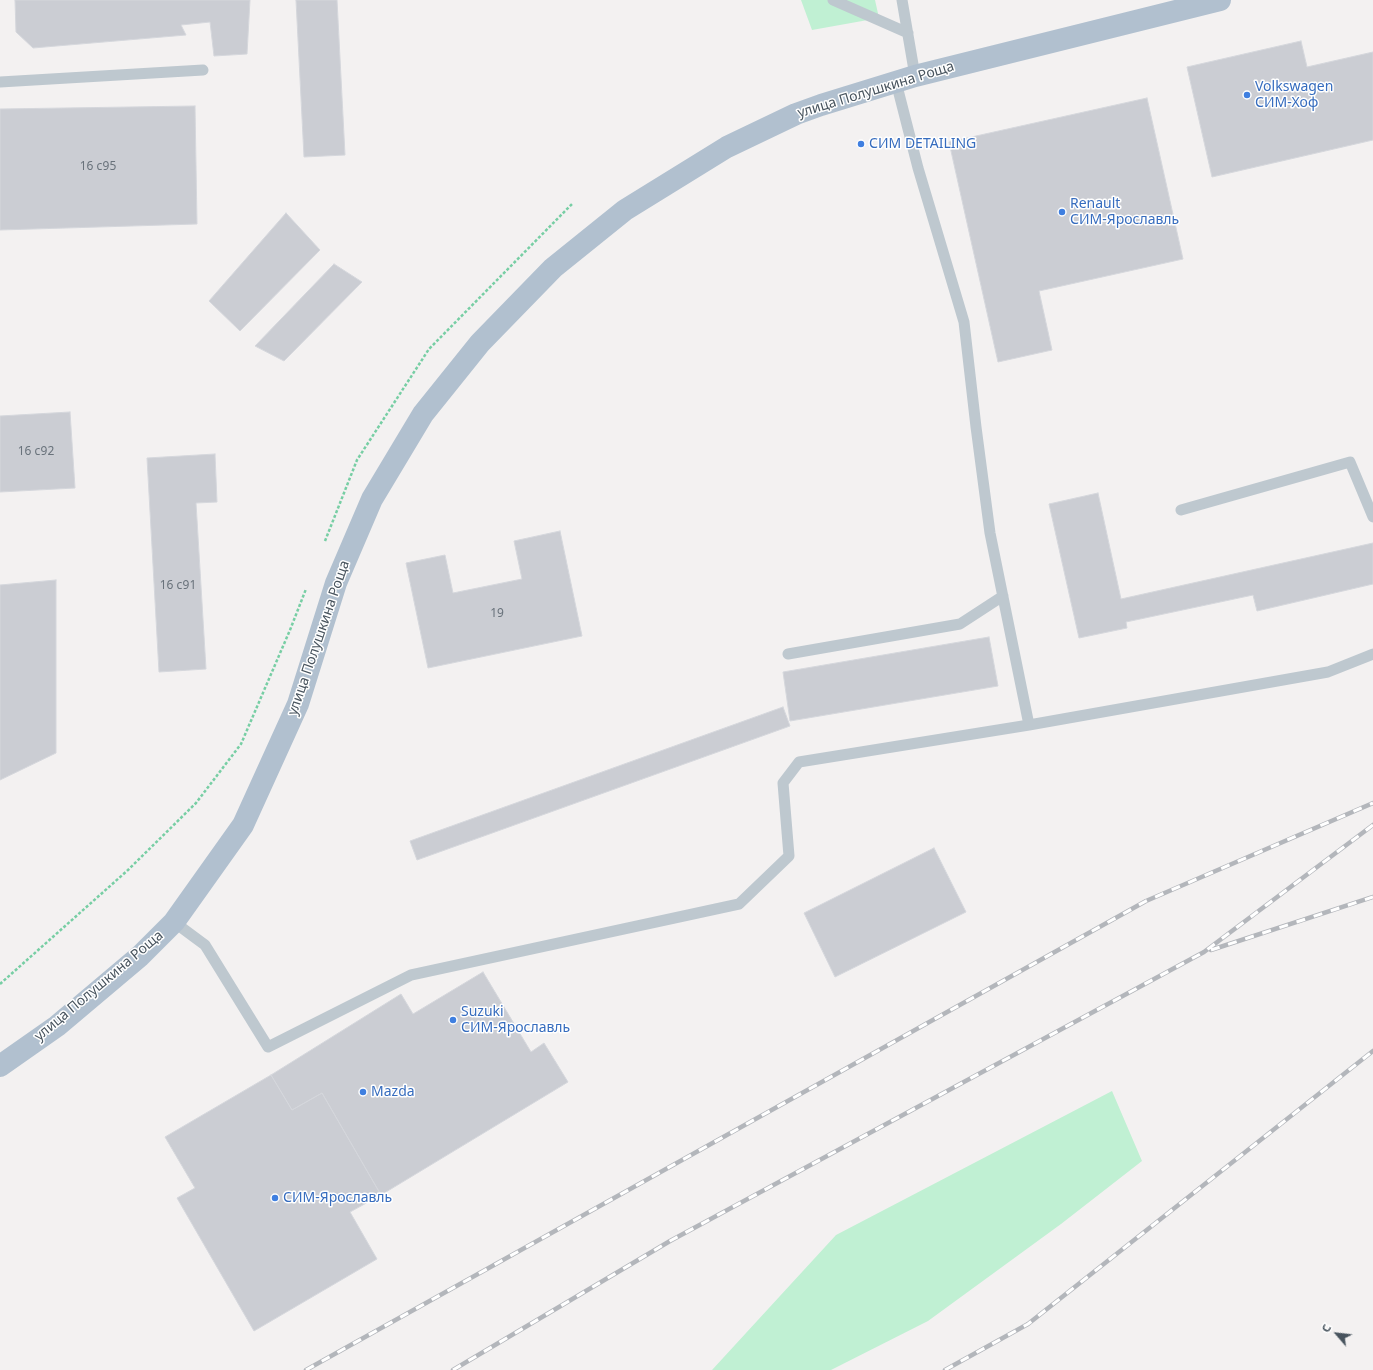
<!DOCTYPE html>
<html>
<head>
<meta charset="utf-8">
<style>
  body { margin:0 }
  #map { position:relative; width:1373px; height:1370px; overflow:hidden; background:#f3f1f1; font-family:"Noto Sans",sans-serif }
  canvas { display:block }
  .north { position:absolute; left:1317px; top:1314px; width:40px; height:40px; -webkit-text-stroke:3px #fff; paint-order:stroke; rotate:298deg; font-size:11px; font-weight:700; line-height:16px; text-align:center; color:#48545e }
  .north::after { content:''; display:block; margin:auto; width:14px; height:18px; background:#48545e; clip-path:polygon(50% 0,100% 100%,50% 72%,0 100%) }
</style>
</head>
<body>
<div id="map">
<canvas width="1373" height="1370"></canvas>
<div class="north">С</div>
</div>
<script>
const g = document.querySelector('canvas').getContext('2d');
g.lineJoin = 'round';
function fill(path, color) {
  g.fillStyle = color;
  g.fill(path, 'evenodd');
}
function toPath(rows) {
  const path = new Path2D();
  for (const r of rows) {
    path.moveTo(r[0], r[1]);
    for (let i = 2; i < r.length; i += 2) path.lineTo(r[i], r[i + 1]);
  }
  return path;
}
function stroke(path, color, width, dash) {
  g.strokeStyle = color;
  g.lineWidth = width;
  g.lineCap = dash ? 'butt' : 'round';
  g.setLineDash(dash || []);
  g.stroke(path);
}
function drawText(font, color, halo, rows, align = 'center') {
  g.font = font + ' "Noto Sans",sans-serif';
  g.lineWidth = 3;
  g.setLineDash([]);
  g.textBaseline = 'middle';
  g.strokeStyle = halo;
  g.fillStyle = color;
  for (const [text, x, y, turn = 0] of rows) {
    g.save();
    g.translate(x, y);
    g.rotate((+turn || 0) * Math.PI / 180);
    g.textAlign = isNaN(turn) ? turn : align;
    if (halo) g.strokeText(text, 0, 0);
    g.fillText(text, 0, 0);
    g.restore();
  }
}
fill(toPath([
  [801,0,875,0,879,18,812,30],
  [1112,1091,1142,1161,1061,1224,928,1321,831,1370,712,1370,836,1235]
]), '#c0f0d3');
const building = toPath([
  [15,0,250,0,247,54,214,56,210,22,181,25,186,35,33,48,16,32,15,0],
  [296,0,337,0,345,155,304,157,296,0],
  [1301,41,1307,67,1373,52,1373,140,1212,177,1187,67,1301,41],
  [1147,98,1183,259,1039,291,1052,350,998,362,949,142,1147,98],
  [195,106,197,224,0,230,0,109,195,106],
  [286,213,320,250,240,331,209,301,286,213],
  [334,264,362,282,284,361,255,346,334,264],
  [70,412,75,488,0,492,0,416,70,412],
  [215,454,217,502,196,503,206,669,159,672,147,458,215,454],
  [1098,493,1121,599,1373,543,1373,584,1257,611,1253,595,1126,622,1127,628,1079,638,1049,504,1098,493],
  [560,531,582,636,428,668,406,563,445,555,453,593,522,579,514,541,560,531],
  [56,580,56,753,0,780,0,585,56,580],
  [989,637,998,686,790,721,783,672,989,637],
  [783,707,790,726,417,860,410,841,783,707],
  [934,848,966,912,835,977,804,913,934,848],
  [483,972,531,1052,544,1043,568,1082,381,1195,322,1093,292,1110,271,1075,401,994,413,1014,483,972],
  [271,1075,292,1110,322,1093,381,1195,350,1212,377,1259,254,1331,177,1198,195,1188,165,1137,271,1075]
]);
fill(building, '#cbcdd3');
stroke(building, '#d5d7dc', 1);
stroke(toPath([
  [325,541,357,460,429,349,573,203],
  [0,984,128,870,196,803,241,744,290,630,306,589]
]), '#77cea4', 2.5, [3, 2]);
stroke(toPath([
  [833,0,908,33],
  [902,0,915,76],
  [0,82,203,70],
  [896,82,918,168,964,322,976,427,990,533,1029,725],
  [1181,510,1350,462,1373,517],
  [788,654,960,624,1003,596],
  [174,922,205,945,268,1047,411,975,739,904,789,856,783,783,799,762,1029,725,1328,672,1373,654]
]), '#bec8cf', 11);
stroke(toPath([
  [0,1066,57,1026,140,956,174,922,243,825,298,704,336,583,372,499,423,414,480,343,553,268,625,210,727,147,796,114,821,105,915,76,1220,0]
]), '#b1c0cf', 22);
const rail = toPath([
  [1211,950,1373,897],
  [306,1370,1146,901,1373,803],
  [453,1370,670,1241,1204,952,1373,825],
  [945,1370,1028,1324,1373,1051]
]);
stroke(rail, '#b3b6bb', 4.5);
stroke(rail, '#fff', 3, [9]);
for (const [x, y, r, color] of [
  [1247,95,4,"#3f7fe0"],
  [861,144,4,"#3f7fe0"],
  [1062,212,4,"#3f7fe0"],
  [453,1020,4,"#3f7fe0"],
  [363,1092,4,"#3f7fe0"],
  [275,1198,4,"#3f7fe0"]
]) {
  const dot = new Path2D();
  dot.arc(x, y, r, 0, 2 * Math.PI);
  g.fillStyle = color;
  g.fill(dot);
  stroke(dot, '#fff', 1.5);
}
drawText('12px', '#69727b', null, [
  ["16 с95",98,167],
  ["16 с92",36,452],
  ["16 с91",178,586],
  ["19",497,614]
]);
drawText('14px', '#366cbe', '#fff', [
  ["Volkswagen",1255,87],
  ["СИМ-Хоф",1255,103],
  ["СИМ DETAILING",869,144],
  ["Renault",1070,204],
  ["СИМ-Ярославль",1070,220],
  ["Suzuki",461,1012],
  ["СИМ-Ярославль",461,1028],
  ["Mazda",371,1092],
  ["СИМ-Ярославль",283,1198]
], 'left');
drawText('14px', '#48545e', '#fff', [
  ["улица Полушкина Роща",876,90,-17],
  ["улица Полушкина Роща",319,638,-71],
  ["улица Полушкина Роща",99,986,-40]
]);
</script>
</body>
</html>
